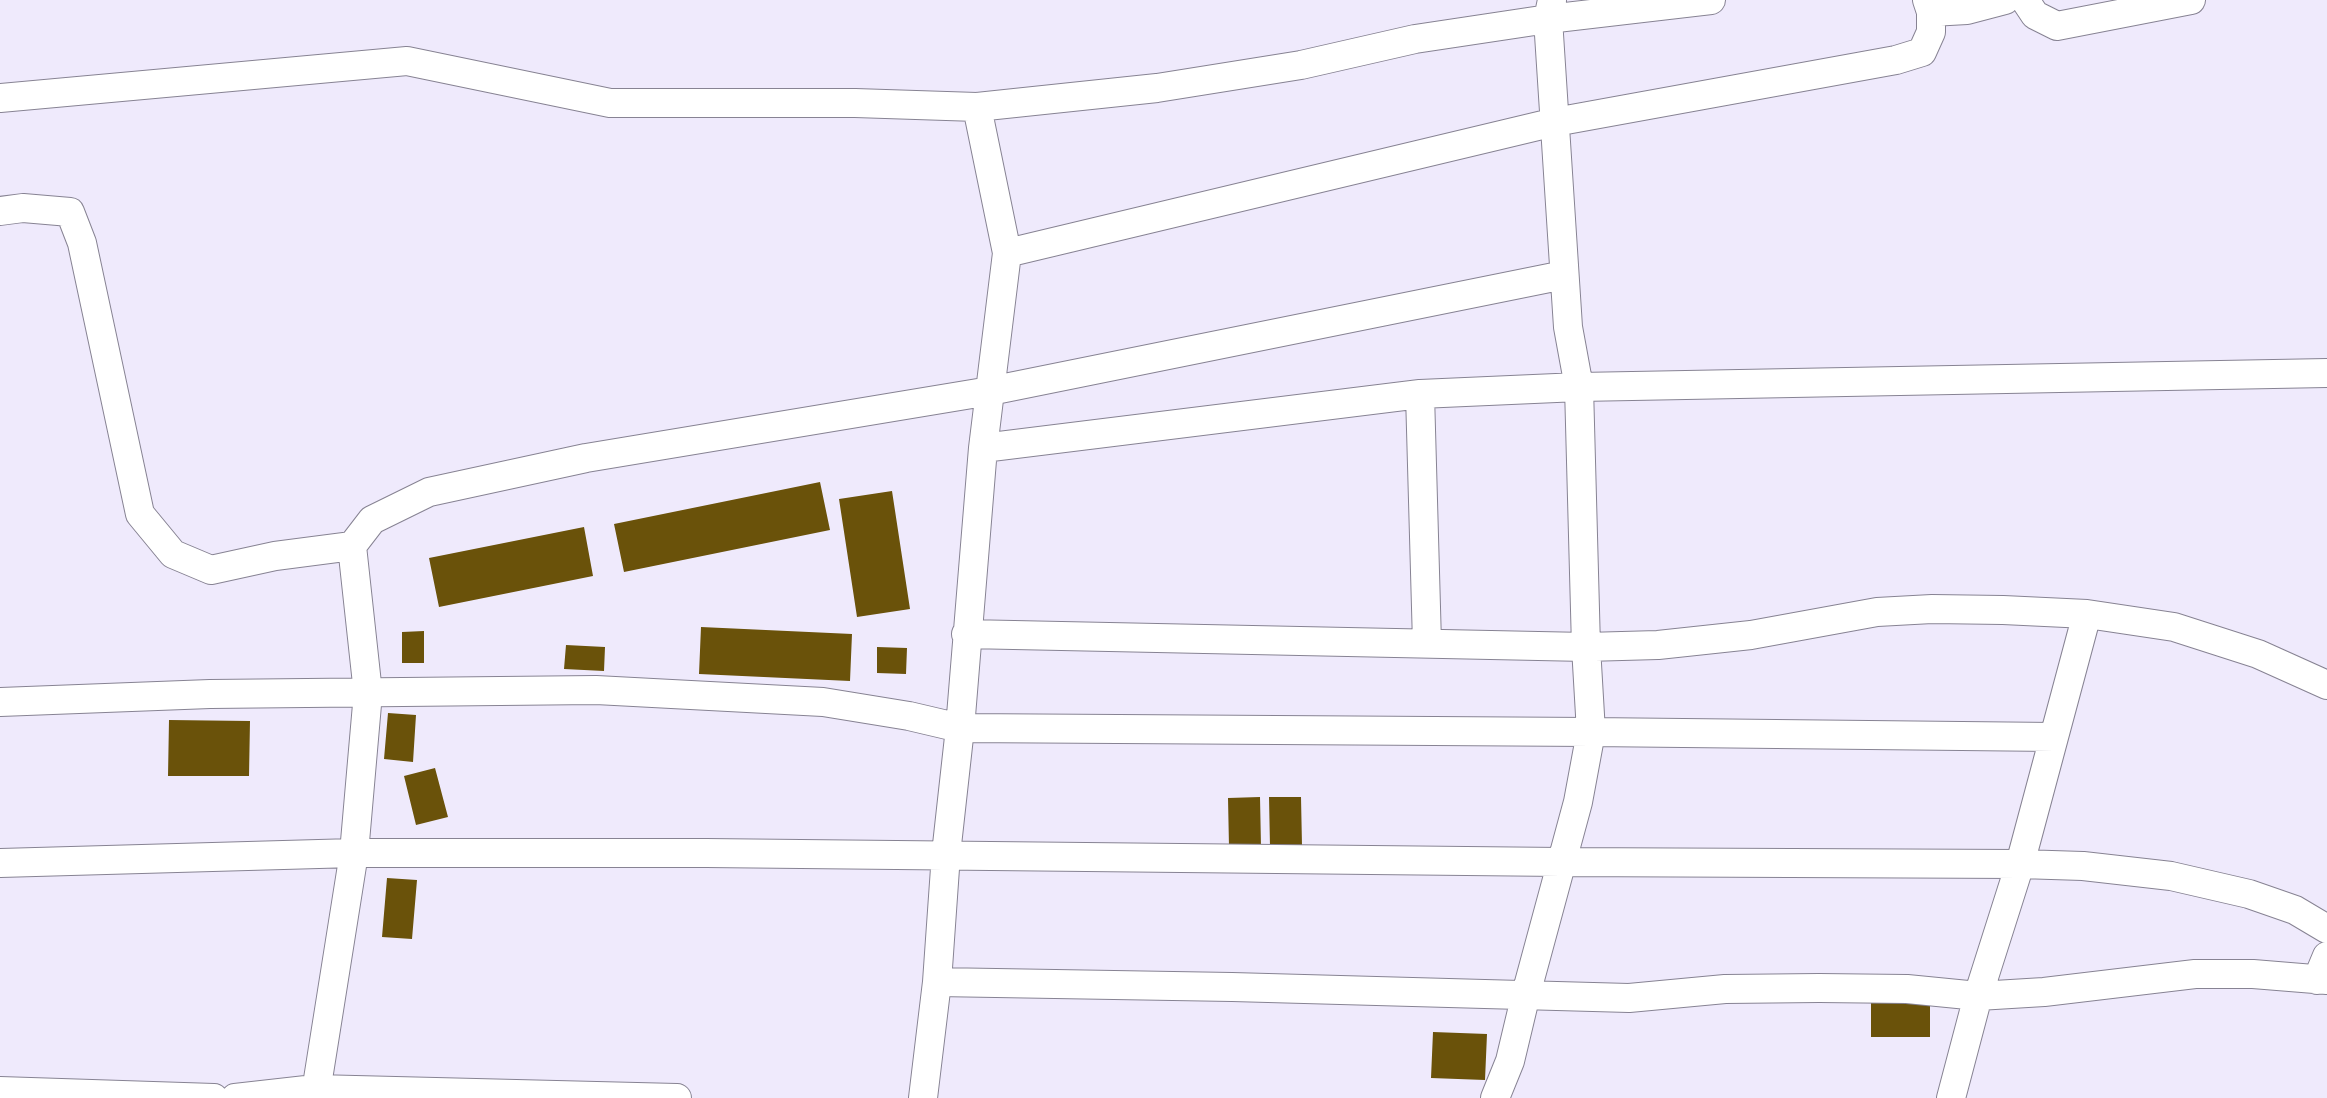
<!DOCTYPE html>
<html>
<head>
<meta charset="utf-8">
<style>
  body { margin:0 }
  canvas { display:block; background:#efeafc }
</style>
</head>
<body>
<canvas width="2327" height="1098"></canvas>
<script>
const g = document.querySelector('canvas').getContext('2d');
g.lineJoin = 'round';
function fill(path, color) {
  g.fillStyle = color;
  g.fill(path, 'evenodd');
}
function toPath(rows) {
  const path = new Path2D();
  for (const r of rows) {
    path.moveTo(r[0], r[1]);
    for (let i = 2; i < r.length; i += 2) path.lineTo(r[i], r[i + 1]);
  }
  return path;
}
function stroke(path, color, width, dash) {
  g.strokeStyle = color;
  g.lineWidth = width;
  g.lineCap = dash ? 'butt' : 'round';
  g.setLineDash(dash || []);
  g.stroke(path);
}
fill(toPath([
  [820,482,830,530,624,572,614,524],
  [892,491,910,609,857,617,839,499],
  [584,527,593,576,439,607,429,558],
  [701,627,852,634,850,681,699,674],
  [424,631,424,663,402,663,402,632],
  [566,645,605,647,604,671,564,669],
  [877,647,907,648,906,674,877,673],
  [388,713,416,715,413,762,384,759],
  [169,720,250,721,249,776,168,776],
  [435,768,448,817,416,825,404,776],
  [1260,797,1261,847,1229,847,1228,798],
  [1269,797,1301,797,1302,846,1270,847],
  [387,878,417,880,412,939,382,937],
  [1871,1000,1930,1000,1930,1037,1871,1037],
  [1433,1032,1487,1034,1485,1080,1431,1078]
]), '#6a520a');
const minor = toPath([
  [2025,0,2035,15,2057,26,2191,0],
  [1931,12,1967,10,2005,0],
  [0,98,407,61,610,103,855,103,977,107],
  [0,211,23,208,70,212,82,243,140,514,173,554,211,570,275,556,352,546],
  [1007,253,1555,122,1896,60,1922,52,1931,32,1931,12,1927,0],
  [1420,394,1427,643],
  [983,448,1420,394,1579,387,2327,373],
  [966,634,1586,647,1658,645,1751,635,1877,612,1932,609,2003,610,2087,614,2174,627,2258,654,2327,685],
  [0,702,210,694,596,690,823,702,909,716,960,728,1591,732,2054,737],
  [0,863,354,853,706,853,1561,862,2020,864,2083,866,2171,876,2249,894,2295,910,2327,929],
  [2317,980,2327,956],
  [937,982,1232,987,1629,998,1725,989,1819,988,1907,989,1978,996,2044,992,2195,974,2253,974,2327,980],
  [0,1091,214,1098],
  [235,1098,315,1089,677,1098],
  [315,1098,354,853,368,693,352,546,372,520,429,492,586,458,990,391,1564,275],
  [923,1098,937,982,946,854,960,728,983,448,1007,253,977,107,1157,88,1301,65,1415,39,1548,19,1552,0],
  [1495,1098,1510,1061,1526,994,1578,802,1591,732,1586,647,1579,387,1568,327,1548,19,1711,0],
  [1951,1098,1978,996,2020,864,2087,614]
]);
stroke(minor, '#878393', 30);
stroke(minor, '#fff', 28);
</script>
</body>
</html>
